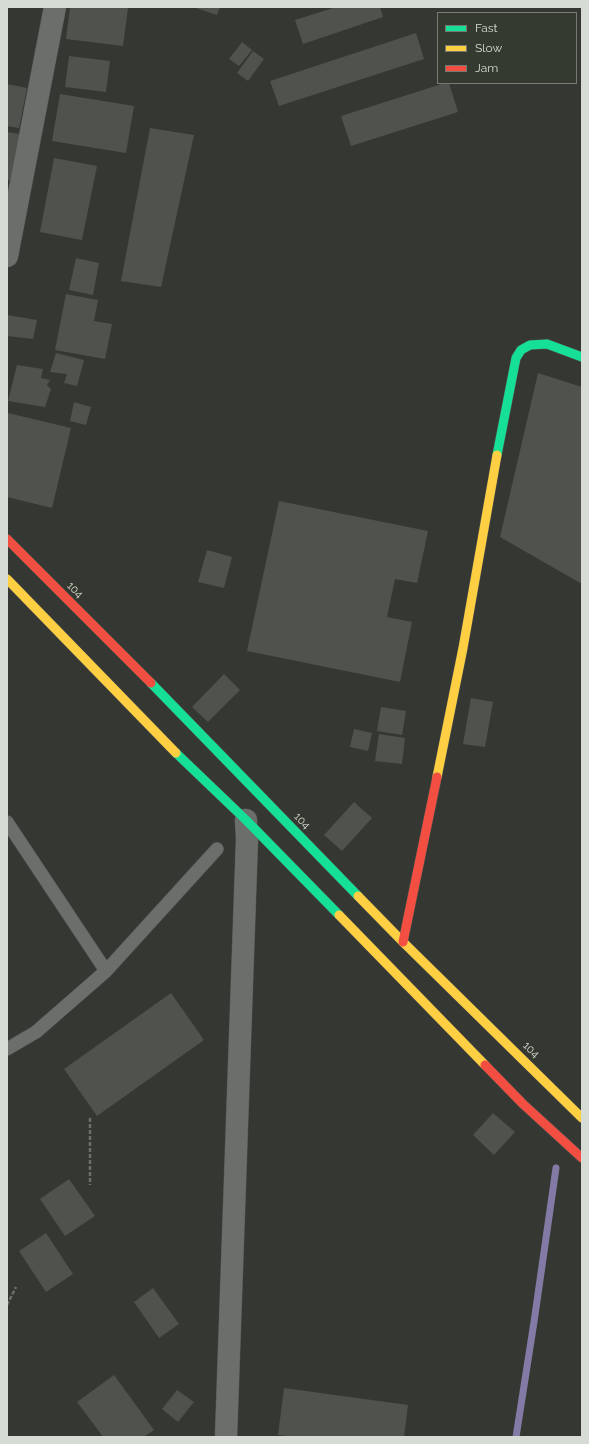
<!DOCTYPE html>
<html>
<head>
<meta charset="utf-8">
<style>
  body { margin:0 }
  #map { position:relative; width:589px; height:1444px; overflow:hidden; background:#353832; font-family:Raleway,sans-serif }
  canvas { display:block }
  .frame { position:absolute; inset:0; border:8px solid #d7dbd5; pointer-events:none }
  .legend { position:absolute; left:437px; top:12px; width:140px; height:72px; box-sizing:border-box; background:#343a30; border:1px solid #757a72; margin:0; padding:5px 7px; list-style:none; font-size:12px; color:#d7dbd5 }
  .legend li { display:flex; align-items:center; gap:8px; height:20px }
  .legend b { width:20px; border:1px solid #757a72 }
</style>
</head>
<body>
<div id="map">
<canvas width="589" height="1444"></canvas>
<div class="frame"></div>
<ul class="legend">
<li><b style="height:5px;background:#16e098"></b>Fast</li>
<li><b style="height:5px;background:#ffcf43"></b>Slow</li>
<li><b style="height:5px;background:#f24e42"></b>Jam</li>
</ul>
</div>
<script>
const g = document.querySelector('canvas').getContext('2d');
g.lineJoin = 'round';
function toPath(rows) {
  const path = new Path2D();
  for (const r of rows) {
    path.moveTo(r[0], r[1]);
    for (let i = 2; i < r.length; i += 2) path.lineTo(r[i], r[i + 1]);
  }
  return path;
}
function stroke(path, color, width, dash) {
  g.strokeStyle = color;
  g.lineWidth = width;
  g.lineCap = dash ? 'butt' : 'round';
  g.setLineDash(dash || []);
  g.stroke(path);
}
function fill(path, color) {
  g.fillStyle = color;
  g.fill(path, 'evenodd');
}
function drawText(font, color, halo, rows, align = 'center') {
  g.font = font + ' Raleway,sans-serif';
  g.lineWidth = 3.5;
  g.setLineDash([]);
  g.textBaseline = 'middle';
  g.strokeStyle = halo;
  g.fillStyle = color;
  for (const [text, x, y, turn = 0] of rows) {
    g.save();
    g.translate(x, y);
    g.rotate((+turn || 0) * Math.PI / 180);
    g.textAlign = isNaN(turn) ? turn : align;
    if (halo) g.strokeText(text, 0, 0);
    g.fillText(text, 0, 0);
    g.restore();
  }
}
stroke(toPath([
  [516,1437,534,1322,556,1168]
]), '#837ba6', 7);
fill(toPath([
  [70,7,128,8,123,46,66,39],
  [193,7,220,7,217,15],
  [336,7,380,7,383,17,303,44,295,20],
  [416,33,424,59,279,106,270,81],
  [242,42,252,50,239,66,229,59],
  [253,51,264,59,248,81,237,73],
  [69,56,110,61,106,92,65,87],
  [445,83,449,83,458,112,351,146,341,116],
  [7,84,27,88,19,128,7,126],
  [60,94,134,106,126,153,52,141],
  [150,128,194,135,161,287,121,281],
  [7,132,20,134,12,181,7,180],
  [54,158,97,166,82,240,40,232],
  [76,258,99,263,93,295,69,290],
  [66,294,98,300,94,321,112,324,105,359,55,350],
  [7,315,37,320,33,339,7,336],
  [56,353,84,360,77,386,64,383,67,374,50,372],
  [17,365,43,369,41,378,50,380,47,385,51,389,45,407,8,401],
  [538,373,582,387,582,584,500,537],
  [74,402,91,407,86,425,70,421],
  [8,413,71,428,52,508,7,497,7,418],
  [279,501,428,531,417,583,395,579,387,617,412,622,400,682,247,651],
  [207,550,232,557,224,588,198,582],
  [224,674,240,690,208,722,192,707],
  [471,698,493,702,485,747,463,744],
  [381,707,406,711,402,735,377,731],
  [354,729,372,733,368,751,350,747],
  [379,734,405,738,402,764,375,761],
  [354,802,372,818,342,851,324,835],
  [171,993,204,1040,97,1116,64,1069],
  [493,1113,515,1132,494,1155,473,1135],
  [69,1179,95,1216,65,1236,40,1199],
  [46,1233,73,1274,46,1292,19,1251],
  [153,1288,179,1324,159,1338,134,1302],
  [114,1375,154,1430,144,1437,103,1437,77,1402],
  [284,1388,408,1405,404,1437,296,1437,278,1435],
  [177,1390,194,1402,178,1422,162,1409]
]), '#4f524d');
const lane = toPath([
  [7,822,106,971],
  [7,1049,36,1032,106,971,217,849]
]);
const street = toPath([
  [7,256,55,7],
  [226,1437,247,839,246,820]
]);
const fast = toPath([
  [497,455,516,358,521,350,530,345,547,344,582,357],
  [151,683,358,896],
  [176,753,246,820,339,915]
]);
const slow = toPath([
  [7,579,176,753],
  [437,777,463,648,497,455],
  [358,896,403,942,582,1118],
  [339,915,485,1065]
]);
const jam = toPath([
  [7,539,151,683],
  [403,942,437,777],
  [485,1065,523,1104,582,1158]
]);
stroke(lane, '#51544f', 14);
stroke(street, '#51544f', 23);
stroke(fast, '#51544f', 10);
stroke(slow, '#51544f', 10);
stroke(jam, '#51544f', 10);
stroke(toPath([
  [90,1118,90,1185],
  [7,1305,16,1287]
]), '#6c6e6a', 2.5, [4, 2]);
stroke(lane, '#6c6e6b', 13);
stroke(street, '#6c6e6b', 22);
stroke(fast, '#16e098', 9);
stroke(slow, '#ffcf43', 9);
stroke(jam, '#f24e42', 9);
drawText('11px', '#d7dbd5', '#343a30', [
  ["104",75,590,45],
  ["104",302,821,46],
  ["104",531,1050,44]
]);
</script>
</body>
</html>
